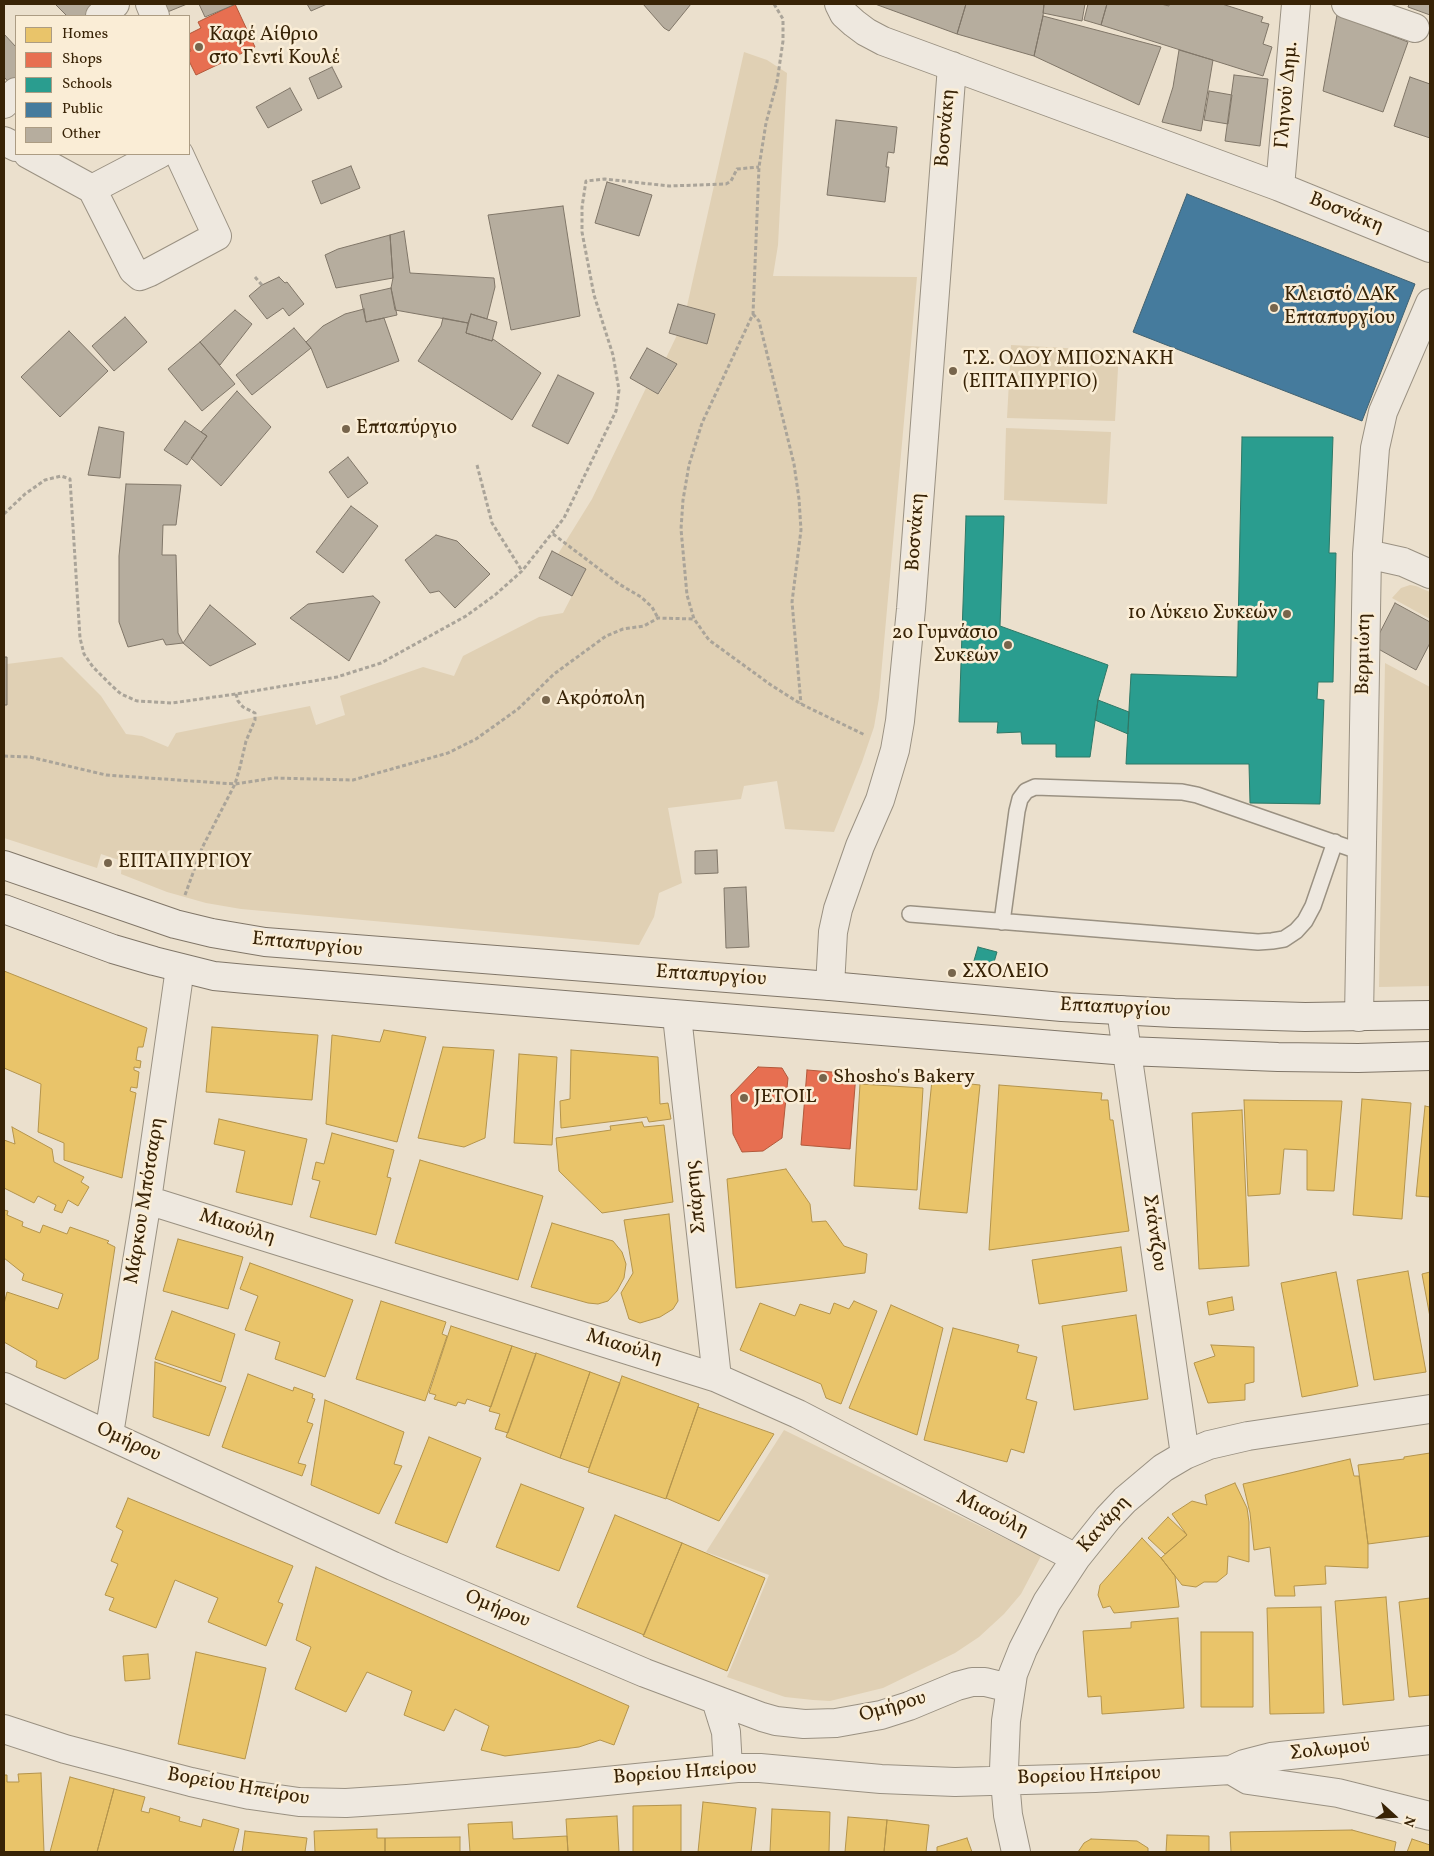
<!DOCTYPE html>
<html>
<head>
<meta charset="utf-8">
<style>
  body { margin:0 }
  #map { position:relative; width:1434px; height:1856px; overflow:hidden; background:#ebe0cd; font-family:Vollkorn,serif }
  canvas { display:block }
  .frame { position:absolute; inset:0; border:5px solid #382306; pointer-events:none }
  .legend { position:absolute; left:15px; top:15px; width:175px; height:140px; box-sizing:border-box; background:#faedd6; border:1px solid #ac9c83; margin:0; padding:6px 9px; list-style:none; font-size:15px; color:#382306 }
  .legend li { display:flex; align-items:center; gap:10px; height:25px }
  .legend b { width:25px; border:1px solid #ac9c83 }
  .north { position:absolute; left:1369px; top:1791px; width:50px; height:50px; -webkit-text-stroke:4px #faedd6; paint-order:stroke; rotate:110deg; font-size:14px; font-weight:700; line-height:20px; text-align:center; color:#382306 }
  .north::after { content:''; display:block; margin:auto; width:18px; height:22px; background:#382306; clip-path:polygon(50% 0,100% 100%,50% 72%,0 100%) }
</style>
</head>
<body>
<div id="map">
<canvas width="1434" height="1856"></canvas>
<div class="frame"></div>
<ul class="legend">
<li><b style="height:14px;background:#e9c46a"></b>Homes</li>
<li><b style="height:14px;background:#e76f51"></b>Shops</li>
<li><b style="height:14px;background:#2a9d8f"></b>Schools</li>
<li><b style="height:14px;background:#457b9d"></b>Public</li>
<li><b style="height:14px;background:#b6ad9e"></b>Other</li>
</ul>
<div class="north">N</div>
</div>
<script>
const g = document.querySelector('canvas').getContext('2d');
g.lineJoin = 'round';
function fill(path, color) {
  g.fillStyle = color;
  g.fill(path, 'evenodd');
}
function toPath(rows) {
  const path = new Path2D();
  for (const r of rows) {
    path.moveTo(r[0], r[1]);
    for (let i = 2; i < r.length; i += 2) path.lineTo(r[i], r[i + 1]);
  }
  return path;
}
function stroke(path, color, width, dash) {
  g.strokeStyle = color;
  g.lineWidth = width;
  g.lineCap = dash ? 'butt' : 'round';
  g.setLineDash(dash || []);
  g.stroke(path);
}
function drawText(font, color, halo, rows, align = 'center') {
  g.font = font + ' Vollkorn,serif';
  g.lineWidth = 5;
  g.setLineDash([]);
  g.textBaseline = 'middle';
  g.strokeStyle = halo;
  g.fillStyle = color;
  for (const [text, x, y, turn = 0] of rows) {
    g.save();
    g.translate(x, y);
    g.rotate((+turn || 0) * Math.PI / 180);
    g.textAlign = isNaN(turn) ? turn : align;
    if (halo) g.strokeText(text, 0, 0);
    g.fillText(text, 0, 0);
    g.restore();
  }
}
fill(toPath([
  [744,52,767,60,787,73,778,245,773,276,917,277,879,698,874,727,862,762,834,832,785,829,777,781,744,786,741,799,668,808,682,883,659,893,654,917,639,945,241,909,206,903,167,892,121,874,122,861,101,854,97,868,4,838,4,705,7,705,7,664,62,657,101,696,126,734,142,736,168,747,176,733,310,706,316,725,345,715,340,696,423,667,454,676,463,656,539,617,563,613,586,569,558,554,592,499,646,388,659,394,677,365,666,358,677,335,707,344,715,314,687,306],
  [1011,345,1119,351,1115,421,1007,418],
  [1006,428,1111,432,1107,504,1004,500],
  [1410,585,1416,586,1430,592,1430,619,1392,598,1401,588],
  [1385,663,1430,687,1430,986,1379,987],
  [784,1430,1041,1556,1021,1594,1004,1614,979,1637,955,1653,883,1688,830,1701,813,1700,785,1697,727,1677,769,1575,706,1552]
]), '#e0d0b4');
const homes = toPath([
  [4,971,147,1028,143,1047,138,1047,136,1060,141,1061,140,1068,134,1067,134,1070,139,1072,137,1088,131,1087,130,1091,136,1093,122,1178,64,1160,64,1143,38,1132,41,1084,4,1068,4,971],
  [212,1027,318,1035,312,1100,206,1092,212,1027],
  [384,1030,426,1037,397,1142,326,1124,332,1035,380,1042,384,1030],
  [443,1047,494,1050,485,1138,464,1147,418,1138,443,1047],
  [571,1050,658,1057,660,1104,668,1103,671,1119,649,1122,647,1117,561,1128,560,1101,570,1099,571,1050],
  [519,1054,557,1057,552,1145,514,1143,519,1054],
  [932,1080,980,1085,967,1213,919,1209,932,1080],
  [860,1084,923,1088,917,1190,854,1186,860,1084],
  [999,1085,1102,1093,1101,1100,1108,1100,1110,1120,1113,1120,1129,1231,989,1250,999,1085],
  [1362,1099,1411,1103,1402,1219,1353,1215,1362,1099],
  [1244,1100,1342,1101,1334,1191,1307,1190,1307,1150,1284,1149,1280,1194,1248,1196,1244,1100],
  [1425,1106,1430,1107,1430,1197,1416,1196,1425,1106],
  [1242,1110,1249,1266,1199,1269,1192,1113,1242,1110],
  [219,1119,307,1139,292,1205,236,1192,245,1151,214,1144,219,1119],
  [642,1122,644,1127,664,1125,673,1202,602,1213,559,1171,556,1138,611,1130,610,1126,642,1122],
  [12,1127,52,1149,54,1162,84,1177,81,1182,89,1187,78,1206,68,1200,62,1213,54,1210,56,1205,38,1196,34,1203,4,1188,4,1140,15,1144,12,1127],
  [332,1133,394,1150,387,1177,391,1178,376,1235,310,1217,320,1181,312,1179,316,1162,324,1164,332,1133],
  [420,1160,543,1196,518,1280,395,1243,420,1160],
  [786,1169,810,1204,812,1222,826,1221,844,1246,867,1254,865,1273,736,1288,727,1179,786,1169],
  [4,1210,8,1211,7,1215,23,1222,22,1226,40,1233,43,1225,67,1234,70,1227,109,1241,107,1243,115,1247,98,1359,65,1379,36,1367,37,1361,4,1342,4,1304,7,1292,58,1309,63,1294,22,1280,24,1274,4,1258,4,1210],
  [669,1214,678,1301,673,1309,660,1317,640,1323,629,1319,621,1293,633,1273,624,1220,669,1214],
  [552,1223,613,1241,622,1252,626,1264,624,1278,617,1291,608,1301,598,1304,588,1303,531,1287,552,1223],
  [178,1239,243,1257,228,1309,163,1291,178,1239],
  [1121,1247,1127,1291,1039,1304,1032,1260,1121,1247],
  [250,1263,353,1300,325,1377,275,1359,280,1342,245,1330,258,1296,240,1289,250,1263],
  [1408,1271,1426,1372,1374,1380,1357,1280,1408,1271],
  [1336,1272,1358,1386,1302,1397,1281,1283,1336,1272],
  [1430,1272,1430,1317,1422,1274,1430,1272],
  [1232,1297,1234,1310,1209,1315,1207,1302,1232,1297],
  [381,1301,446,1322,442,1334,447,1336,425,1401,356,1379,381,1301],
  [854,1301,877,1311,841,1404,826,1398,821,1384,740,1350,760,1303,795,1316,800,1304,830,1314,834,1303,849,1309,854,1301],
  [891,1305,943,1328,917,1435,849,1408,891,1305],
  [172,1311,235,1334,221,1382,155,1359,172,1311],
  [1136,1315,1148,1399,1074,1410,1062,1326,1136,1315],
  [451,1326,512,1346,491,1407,467,1399,465,1404,458,1402,456,1406,434,1399,436,1395,429,1393,451,1326],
  [953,1328,1019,1345,1017,1352,1037,1357,1026,1399,1037,1402,1024,1453,1011,1449,1007,1462,924,1440,953,1328],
  [1211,1345,1254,1347,1254,1382,1245,1384,1245,1400,1208,1403,1194,1363,1215,1356,1211,1345],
  [512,1346,536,1354,508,1433,495,1429,500,1414,489,1411,512,1346],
  [536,1353,590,1372,560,1458,506,1437,536,1353],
  [155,1362,226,1387,209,1436,153,1417,155,1362],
  [590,1372,620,1383,589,1468,560,1458,590,1372],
  [248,1374,293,1391,294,1387,313,1394,312,1398,315,1399,307,1422,313,1424,298,1463,306,1465,302,1476,222,1447,248,1374],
  [622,1376,699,1404,666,1499,588,1472,622,1376],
  [325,1400,404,1432,394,1464,402,1466,379,1514,311,1485,325,1400],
  [698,1407,774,1434,719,1521,666,1498,698,1407],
  [429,1437,481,1458,447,1543,395,1523,429,1437],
  [1430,1453,1430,1536,1368,1544,1358,1465,1404,1459,1404,1457,1430,1453],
  [1350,1459,1354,1476,1359,1476,1368,1544,1368,1568,1325,1566,1326,1584,1294,1586,1295,1596,1275,1596,1270,1547,1254,1550,1250,1513,1243,1484,1350,1459],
  [1235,1483,1247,1508,1249,1522,1249,1562,1228,1556,1227,1574,1217,1582,1204,1582,1196,1587,1182,1585,1161,1558,1187,1535,1172,1514,1192,1501,1207,1505,1205,1495,1235,1483],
  [521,1484,584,1508,559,1571,496,1547,521,1484],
  [128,1498,293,1566,278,1602,283,1604,266,1646,208,1622,218,1598,175,1580,156,1628,109,1610,114,1598,105,1595,118,1564,111,1561,123,1531,116,1527,128,1498],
  [615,1515,682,1543,644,1635,577,1607,615,1515],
  [1168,1517,1187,1535,1165,1554,1148,1538,1168,1517],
  [1142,1538,1161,1558,1175,1576,1179,1607,1114,1613,1110,1606,1103,1608,1098,1595,1100,1585,1142,1538],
  [682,1543,765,1578,727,1671,643,1636,682,1543],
  [316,1567,629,1706,614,1745,600,1740,579,1747,505,1756,481,1750,489,1726,455,1709,444,1731,404,1715,412,1691,367,1672,346,1712,295,1689,311,1647,296,1640,316,1567],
  [1386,1597,1394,1700,1343,1705,1335,1601,1386,1597],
  [1430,1598,1430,1695,1409,1697,1399,1602,1430,1598],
  [1321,1607,1324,1713,1270,1714,1267,1608,1321,1607],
  [1178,1618,1184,1708,1102,1714,1101,1696,1088,1697,1083,1631,1131,1628,1131,1622,1178,1618],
  [1201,1632,1253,1632,1253,1707,1201,1707,1201,1632],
  [196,1652,266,1668,245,1759,178,1744,196,1652],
  [148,1654,150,1679,125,1681,123,1656,148,1654],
  [41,1773,44,1852,4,1852,4,1775,7,1775,7,1782,19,1782,18,1774,41,1773],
  [70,1777,114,1789,97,1852,50,1852,70,1777],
  [114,1789,145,1797,141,1811,149,1813,150,1808,180,1817,179,1821,201,1827,203,1819,239,1829,233,1852,97,1852,114,1789],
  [703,1802,756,1808,751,1852,698,1852,703,1802],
  [681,1805,681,1852,633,1852,633,1806,681,1805],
  [772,1809,830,1812,829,1852,770,1852,772,1809],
  [617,1816,619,1852,568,1852,566,1819,617,1816],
  [848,1817,887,1820,884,1852,845,1852,848,1817],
  [887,1820,929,1825,926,1852,884,1852,887,1820],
  [512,1822,513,1839,567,1836,568,1852,470,1852,468,1824,512,1822],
  [377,1829,377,1838,385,1838,385,1852,315,1852,314,1831,377,1829],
  [1352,1830,1396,1842,1394,1852,1231,1852,1230,1832,1352,1830],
  [245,1831,307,1838,305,1852,242,1852,245,1831],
  [1167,1835,1209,1836,1209,1852,1166,1852,1167,1835],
  [460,1837,460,1852,385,1852,385,1838,460,1837],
  [967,1838,972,1852,937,1852,937,1847,967,1838],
  [1091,1839,1137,1841,1148,1848,1148,1852,1078,1852,1084,1843,1091,1839],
  [1412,1839,1430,1845,1430,1852,1407,1852,1412,1839]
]);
fill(homes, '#e9c46a');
stroke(homes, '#b4944c', 1);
const shops = toPath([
  [235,4,255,47,196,75,189,61,189,52,191,51,189,47,189,34,201,28,198,22,235,4],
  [758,1067,782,1068,788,1078,782,1138,763,1151,742,1152,733,1134,731,1095,758,1067],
  [807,1070,856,1074,850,1149,801,1145,807,1070]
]);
fill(shops, '#e76f51');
stroke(shops, '#b2583a', 1);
const schools = toPath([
  [1242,437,1333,437,1329,553,1336,553,1333,682,1318,682,1317,699,1324,700,1320,804,1250,803,1249,764,1126,764,1131,674,1237,677,1242,437],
  [966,516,1004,516,1000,626,1108,665,1098,700,1090,757,1056,757,1056,744,1022,744,1021,732,997,733,998,722,959,722,966,516],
  [1098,700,1129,712,1128,734,1095,720,1098,700],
  [978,947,997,952,992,969,973,964,978,947]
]);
fill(schools, '#2a9d8f');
stroke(schools, '#2e7866', 1);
const public = toPath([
  [1187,194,1415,284,1362,421,1133,332,1187,194]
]);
fill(public, '#457b9d');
stroke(public, '#416170', 1);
const building = toPath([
  [55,4,108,4,93,16,67,16,55,4],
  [162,4,187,4,165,13,162,4],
  [199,4,236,4,205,17,199,4],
  [307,4,327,4,311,11,307,4],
  [643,4,691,4,669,31,664,28,643,4],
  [875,4,966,4,957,34,875,4],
  [966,4,1044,4,1043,16,1034,56,957,34,966,4],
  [1044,4,1085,4,1082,21,1043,13,1044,4],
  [1088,4,1107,4,1101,25,1084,20,1088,4],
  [1107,4,1161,4,1169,6,1169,4,1222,4,1263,17,1261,22,1269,24,1263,44,1272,47,1263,76,1101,25,1107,4],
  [1409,4,1430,4,1430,15,1408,7,1409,4],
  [1337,15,1408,42,1383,112,1323,91,1337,15],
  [1043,16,1161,47,1139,105,1034,56,1043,16],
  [4,34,16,47,16,82,12,86,4,77,4,34],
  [1179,50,1213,60,1201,131,1162,122,1173,87,1179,50],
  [332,67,342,87,318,99,309,78,332,67],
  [1234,75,1268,79,1260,146,1225,141,1234,75],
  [1410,77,1430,84,1430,138,1394,126,1410,77],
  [290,88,302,110,268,128,256,107,290,88],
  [1209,91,1232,95,1228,124,1204,120,1209,91],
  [836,120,897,127,894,153,888,152,886,167,889,167,885,202,827,195,836,120],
  [351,166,360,188,321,204,312,181,351,166],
  [607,182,652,195,639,236,595,223,607,182],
  [563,206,580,316,511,330,488,215,563,206],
  [404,231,410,273,494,278,495,287,487,319,471,314,468,323,395,310,391,288,393,278,390,235,404,231],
  [390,235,393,278,336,288,325,255,338,249,390,235],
  [279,277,285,283,287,282,304,304,289,316,283,308,267,319,249,296,262,285,279,277],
  [391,288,397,315,366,322,360,295,391,288],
  [678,304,715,314,707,344,669,333,678,304],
  [364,309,366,322,384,318,399,361,327,388,311,348,306,342,323,326,345,314,364,309],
  [235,310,252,324,220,365,200,342,235,310],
  [471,314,497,322,492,341,466,333,471,314],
  [125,317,147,342,114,371,92,346,125,317],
  [443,318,468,323,466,333,492,341,493,339,541,373,512,420,418,361,441,326,443,318],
  [294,328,311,348,252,395,236,375,294,328],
  [69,331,108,371,60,417,21,377,69,331],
  [200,342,235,384,202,411,168,369,200,342],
  [647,348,677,364,658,394,630,378,647,348],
  [558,375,594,393,568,444,532,426,558,375],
  [237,391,271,427,221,486,191,458,207,436,201,432,237,391],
  [185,421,207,436,187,465,164,450,185,421],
  [99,427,124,432,120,478,88,475,99,427],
  [348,457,368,483,348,498,329,472,348,457],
  [126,484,181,485,176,525,163,525,162,555,176,555,178,633,183,643,166,645,163,639,128,647,119,622,119,556,126,484],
  [351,506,378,526,343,573,316,552,351,506],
  [436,535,457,541,490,574,455,608,439,591,430,593,405,560,436,535],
  [552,551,586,569,572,596,539,578,552,551],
  [373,596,380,602,349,661,290,618,308,604,373,596],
  [1395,603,1430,622,1430,643,1416,670,1373,646,1395,603],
  [210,605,256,644,210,666,183,643,210,605],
  [4,657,7,657,7,705,4,705,4,657],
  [717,850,718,873,695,874,695,851,717,850],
  [746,887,749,947,726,948,724,888,746,887]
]);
fill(building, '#b6ad9e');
stroke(building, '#807668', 1);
const service = toPath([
  [910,914,1258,942,1272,941,1284,939,1296,931,1305,921,1313,906,1335,842],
  [1002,922,1017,811,1020,799,1026,791,1035,787,1182,792,1197,795,1361,852]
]);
const minor = toPath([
  [150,4,155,16],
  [839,4,844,14,854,23,866,32,883,41,1280,187,1430,248],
  [1346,4,1415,28],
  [100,16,115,4],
  [4,104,16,92],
  [4,141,16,147],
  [28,154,92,189,133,270,140,276,150,272,217,236,179,154],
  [1280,187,1296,4],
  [92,189,159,154],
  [1367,554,1403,562,1430,574],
  [830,986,833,932,838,909,860,846,880,800,895,750,900,721,911,609,952,66],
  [1121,1010,1185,1455],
  [677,1016,717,1378],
  [1359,1017,1367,554,1375,448,1383,412,1430,303],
  [147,1200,717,1378,798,1414,1076,1558],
  [4,1387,393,1566,645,1673,762,1717,776,1721,804,1724,836,1723,881,1715,909,1706,957,1686,972,1682,985,1682,1010,1688],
  [109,1434,147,1200,180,968],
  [716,1700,726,1732,728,1768],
  [4,1729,65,1749,191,1782,250,1795,299,1802,346,1803,407,1799,546,1787,737,1768,760,1768,881,1779,955,1782,1095,1778,1231,1770,1248,1780,1338,1793,1430,1816],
  [1231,1770,1244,1764,1271,1757,1430,1740],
  [1016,1852,1008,1815,1004,1769,1006,1721,1013,1674,1023,1649,1047,1602,1076,1558,1108,1518,1125,1500,1163,1468,1185,1455,1209,1445,1248,1436,1430,1409]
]);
const secondary = toPath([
  [4,865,175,924,212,933,265,942,830,986,1062,1007,1174,1013,1305,1017,1430,1015],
  [4,909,113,949,154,961,214,976,246,979,1127,1051,1278,1057,1358,1058,1430,1056]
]);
stroke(service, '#9a9182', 18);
stroke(minor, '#9a9182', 30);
stroke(secondary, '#807668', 30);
stroke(toPath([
  [774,4,783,19,783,41,777,82,766,123,759,167,753,314,702,423,689,465,683,500,681,529,687,595,694,619,709,640,771,685,801,704,865,735],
  [255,277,262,285],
  [753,314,759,321,794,464,799,499,801,530,792,602,801,704],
  [477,465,492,523,522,571],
  [4,514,25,494,45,480,61,476,70,479,80,638,84,654,93,667,112,686,121,694,137,701,172,703,236,694,337,677,381,663,466,616,495,595,522,571,564,518,616,411,619,390,613,355,594,295,582,232,582,207,586,181,605,179,669,186,726,184,731,181,737,169,759,167],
  [553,534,619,584,641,597,652,607,658,618],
  [4,756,30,757,106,775,235,784,274,778,353,780,448,753,476,739,518,709,554,674,606,636,623,629,644,626,658,618,694,619],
  [185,895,202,848,235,784,240,767,246,741,255,720,255,713,243,707,238,701,236,694]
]), '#aaa499', 3, [4, 2.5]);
stroke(service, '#eee8df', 15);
stroke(minor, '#eee8df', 28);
stroke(secondary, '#eee8df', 28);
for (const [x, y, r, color] of [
  [199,47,5,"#77654c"],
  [1274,308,5,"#77654c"],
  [953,371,5,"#77654c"],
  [346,429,5,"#77654c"],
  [1287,614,5,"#77654c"],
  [1008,645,5,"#77654c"],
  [546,700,5,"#77654c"],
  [108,863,5,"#77654c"],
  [952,973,5,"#77654c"],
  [823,1078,5,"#77654c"],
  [744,1098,5,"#77654c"]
]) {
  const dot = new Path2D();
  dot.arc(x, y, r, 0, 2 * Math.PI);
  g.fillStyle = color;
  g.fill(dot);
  stroke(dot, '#faedd6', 2);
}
drawText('20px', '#382306', '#faedd6', [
  ["Καφέ Αίθριο",209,36],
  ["στο Γεντί Κουλέ",209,59],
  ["Κλειστό ΔΑΚ",1284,296],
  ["Επταπυργίου",1284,319],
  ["Τ.Σ. ΟΔΟΥ ΜΠΟΣΝΑΚΗ",963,360],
  ["(ΕΠΤΑΠΥΡΓΙΟ)",963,383],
  ["Επταπύργιο",356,429],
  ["1ο Λύκειο Συκεών",1277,614,"right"],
  ["2ο Γυμνάσιο",998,634,"right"],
  ["Συκεών",998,657,"right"],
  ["Ακρόπολη",556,700],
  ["ΕΠΤΑΠΥΡΓΙΟΥ",118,863],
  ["ΣΧΟΛΕΙΟ",962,973],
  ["Shosho's Bakery",833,1078],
  ["JETOIL",754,1098]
], 'left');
drawText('20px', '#382306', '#faedd6', [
  ["Γληνού Δημ.",1288,95,-85],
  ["Βοσνάκη",947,128,-85],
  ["Βοσνάκη",1346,214,22],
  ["Βοσνάκη",917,532,-86],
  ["Βερμιώτη",1365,654,-89],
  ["Επταπυργίου",307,946,6],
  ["Επταπυργίου",711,977,4],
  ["Επταπυργίου",1115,1009,3],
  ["Σπάρτης",697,1197,-96],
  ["Μάρκου Μπότσαρη",146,1201,-81],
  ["Μιαούλη",237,1228,17],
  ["Στάντζου",1153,1233,82],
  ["Μιαούλη",624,1348,17],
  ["Ομήρου",128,1443,25],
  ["Μιαούλη",992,1515,27],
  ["Κανάρη",1105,1525,-49],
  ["Ομήρου",497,1610,23],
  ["Ομήρου",893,1708,-16],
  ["Σολωμού",1330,1751,-6],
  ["Βορείου Ηπείρου",685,1774,-4],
  ["Βορείου Ηπείρου",1089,1777,-2],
  ["Βορείου Ηπείρου",238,1788,10]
]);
</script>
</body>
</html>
